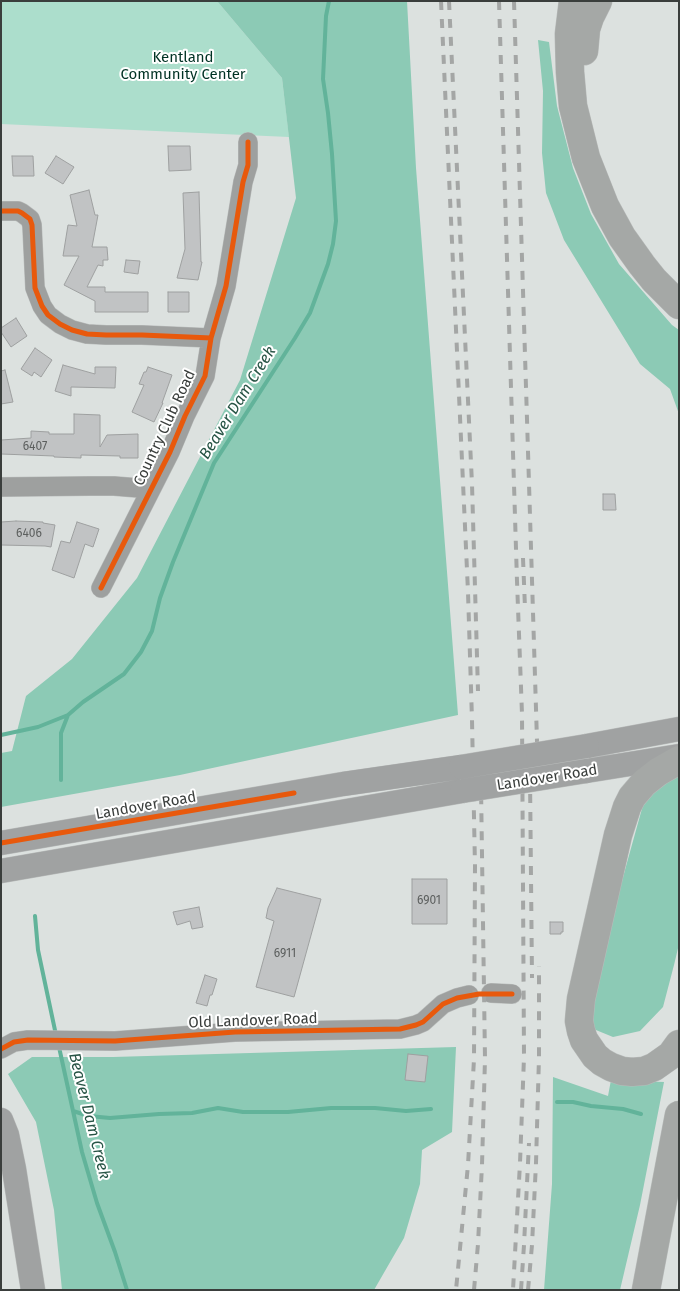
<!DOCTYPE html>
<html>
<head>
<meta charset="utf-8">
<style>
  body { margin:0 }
  #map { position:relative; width:680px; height:1291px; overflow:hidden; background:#dce1df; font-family:"Fira Sans",sans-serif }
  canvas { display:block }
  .frame { position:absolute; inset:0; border:2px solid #3a3e3c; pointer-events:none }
</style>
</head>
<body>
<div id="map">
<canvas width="680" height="1291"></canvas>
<div class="frame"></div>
</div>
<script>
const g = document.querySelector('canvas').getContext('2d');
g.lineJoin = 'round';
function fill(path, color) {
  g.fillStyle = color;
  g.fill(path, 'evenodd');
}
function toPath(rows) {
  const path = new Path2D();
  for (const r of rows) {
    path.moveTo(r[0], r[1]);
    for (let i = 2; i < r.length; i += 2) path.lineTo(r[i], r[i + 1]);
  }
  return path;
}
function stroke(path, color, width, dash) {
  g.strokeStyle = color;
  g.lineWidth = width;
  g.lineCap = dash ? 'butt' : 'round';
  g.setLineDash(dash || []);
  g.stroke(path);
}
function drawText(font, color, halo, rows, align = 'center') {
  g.font = font + ' "Fira Sans",sans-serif';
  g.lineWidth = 4;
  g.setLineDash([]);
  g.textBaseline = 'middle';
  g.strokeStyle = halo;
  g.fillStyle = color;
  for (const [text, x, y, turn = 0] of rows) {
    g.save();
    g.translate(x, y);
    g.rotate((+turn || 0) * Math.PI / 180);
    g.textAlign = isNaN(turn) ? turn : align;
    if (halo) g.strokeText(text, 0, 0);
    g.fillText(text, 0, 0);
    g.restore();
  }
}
fill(toPath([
  [1,1,217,1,282,78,289,137,1,124]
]), '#acdecc');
fill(toPath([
  [217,1,407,1,416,168,458,715,180,775,1,807,1,753,12,751,26,696,72,659,137,578,240,380,296,198,282,78],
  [538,40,549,42,557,106,573,168,591,214,619,264,672,325,679,330,679,414,670,389,640,364,564,240,546,193,542,153,543,91],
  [679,772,679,944,674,965,663,1007,640,1031,613,1037,591,1028,590,1009,613,913,648,787],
  [456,1047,452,1132,422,1150,420,1184,404,1238,374,1290,62,1290,54,1210,36,1122,8,1074,32,1057,113,1057],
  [553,1077,608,1096,611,1080,664,1082,640,1205,620,1290,544,1290,552,1184]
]), '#8ccab5');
stroke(toPath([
  [1,735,38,727,68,715],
  [61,780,61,733,68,715,83,702,124,674,141,652,152,631,160,598,173,562,214,463,295,338,310,313,328,264,333,244,336,221,332,154,328,113,323,79,326,16,329,1],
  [35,916,38,950,56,1035],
  [59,1047,82,1152,97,1203,115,1252,127,1290],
  [557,1102,573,1102,591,1106,623,1109,641,1114],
  [73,1111,89,1116,110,1118,159,1114,192,1113,218,1108,243,1112,288,1112,331,1108,375,1108,406,1111,431,1109]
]), '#62b39a', 4);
const building = toPath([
  [168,146,190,146,191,170,169,171,168,146],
  [12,156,33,156,34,176,13,176,12,156],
  [56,156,74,167,63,184,45,173,56,156],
  [89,190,95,215,98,215,92,247,107,247,108,260,103,260,103,266,98,265,87,287,105,287,105,292,148,292,148,312,95,312,95,301,64,285,79,256,63,256,68,225,77,226,70,195,89,190],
  [199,192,201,262,202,262,198,280,177,278,185,249,183,193,199,192],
  [126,260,140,261,138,274,124,272,126,260],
  [168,292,189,292,189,312,168,312,168,292],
  [16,318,27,336,11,347,1,332,1,328,16,318],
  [35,348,52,360,41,377,34,372,32,376,21,369,35,348],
  [63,365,95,374,95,367,116,367,115,388,71,387,71,396,55,391,63,365],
  [148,367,172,375,162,403,163,403,154,422,132,412,144,385,139,384,144,372,146,372,148,367],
  [5,370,13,402,1,404,1,371,5,370],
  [74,414,100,415,100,447,107,435,138,434,138,458,120,458,120,456,81,455,81,458,54,457,54,456,1,454,1,440,31,438,31,431,49,432,49,434,74,434,74,414],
  [603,494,615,494,616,510,603,510,603,494],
  [16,521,43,522,43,523,55,525,51,547,45,546,1,545,1,522,16,521],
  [77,522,99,529,93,547,85,544,74,578,52,570,61,541,70,543,77,522],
  [412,879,447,879,447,924,412,924,412,879],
  [277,888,321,899,294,997,256,987,274,921,266,918,268,908,277,888],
  [199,907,203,927,192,929,190,921,177,925,173,912,199,907],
  [550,922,563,922,563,932,561,932,561,934,550,934,550,922],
  [205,975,217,979,212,995,210,995,207,1006,196,1003,205,975],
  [408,1054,428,1056,425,1082,405,1080,408,1054]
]);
fill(building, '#c1c3c4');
stroke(building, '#9ea0a0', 1);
const minor = toPath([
  [1,211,18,211,22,213,30,219,32,225,35,288,42,306,48,315,60,324,72,330,87,334,106,335,142,335,211,338],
  [1,487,90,486,114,486,151,489],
  [101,588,170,452,185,416,205,376,211,338,226,286,243,182,248,165,248,142],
  [491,993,512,994],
  [1,1049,14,1042,28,1040,115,1041,235,1032,400,1029,416,1025,423,1022,443,1004,457,998,469,995]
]);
const major = toPath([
  [587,746,679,729],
  [586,771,679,756],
  [1,843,343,784,461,767],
  [1,871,462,791],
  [1,1120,7,1135,14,1169,33,1290]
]);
const highway = toPath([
  [573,1,569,34,570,72,573,106,586,158,605,206,622,237,642,265,654,280,679,305],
  [584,51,586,29,590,17,598,1],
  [679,760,658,772,644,783,632,797,627,807,618,835,581,999,579,1021,581,1031,584,1040,595,1056,602,1062,611,1067,622,1071,632,1072,644,1071,654,1067,671,1055,679,1044],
  [646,1290,679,1115]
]);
stroke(minor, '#b9bcbb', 20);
stroke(major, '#b9bcbb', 25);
stroke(highway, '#b9bcbb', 29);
stroke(minor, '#9ea09f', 19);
stroke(major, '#a0a2a2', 24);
stroke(highway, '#a5a8a6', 28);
stroke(toPath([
  [441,1,468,592,472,720,475,866,474,1059,468,1165,456,1290],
  [449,1,472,484,478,691],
  [499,1,517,581,522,714,524,1057,520,1163,513,1290],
  [514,1,537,741,537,788],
  [523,558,525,608],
  [530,776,532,978],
  [474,1290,478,1244,482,1165,485,1059,481,786],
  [521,1290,524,1245,529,1143],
  [528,1290,532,1245,536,1163,539,1057,539,966]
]), '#a4a6a5', 4, [9, 9]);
const majorBridge = toPath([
  [461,767,587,746],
  [462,791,586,771]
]);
stroke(majorBridge, '#b9bcbb', 25, []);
stroke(majorBridge, '#a0a2a2', 24);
stroke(toPath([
  [1,211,18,211,22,213,30,219,32,225,35,288,42,306,48,315,60,324,72,330,87,334,106,335,142,335,211,338],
  [101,588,170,452,185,416,205,376,211,338,226,286,243,182,248,165,248,142],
  [1,843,294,793],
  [1,1049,14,1042,28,1040,115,1041,235,1032,400,1029,416,1025,423,1022,443,1004,457,998,479,994,512,994]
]), '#e8590c', 5);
drawText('12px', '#5c5f5e', null, [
  ["6407",35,447],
  ["6406",29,534],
  ["6901",429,901],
  ["6911",285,954]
]);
drawText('15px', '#003224', '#fff', [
  ["Kentland",183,58],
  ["Community Center",183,75]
]);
drawText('15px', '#3a3e3c', '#fff', [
  ["Country Club Road",165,428,-65],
  ["Landover Road",547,778,-9],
  ["Landover Road",146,806,-10],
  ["Old Landover Road",253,1021,-2]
]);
drawText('italic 16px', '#275445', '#fff', [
  ["Beaver Dam Creek",238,403,-58],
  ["Beaver Dam Creek",89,1116,76]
]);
</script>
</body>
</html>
